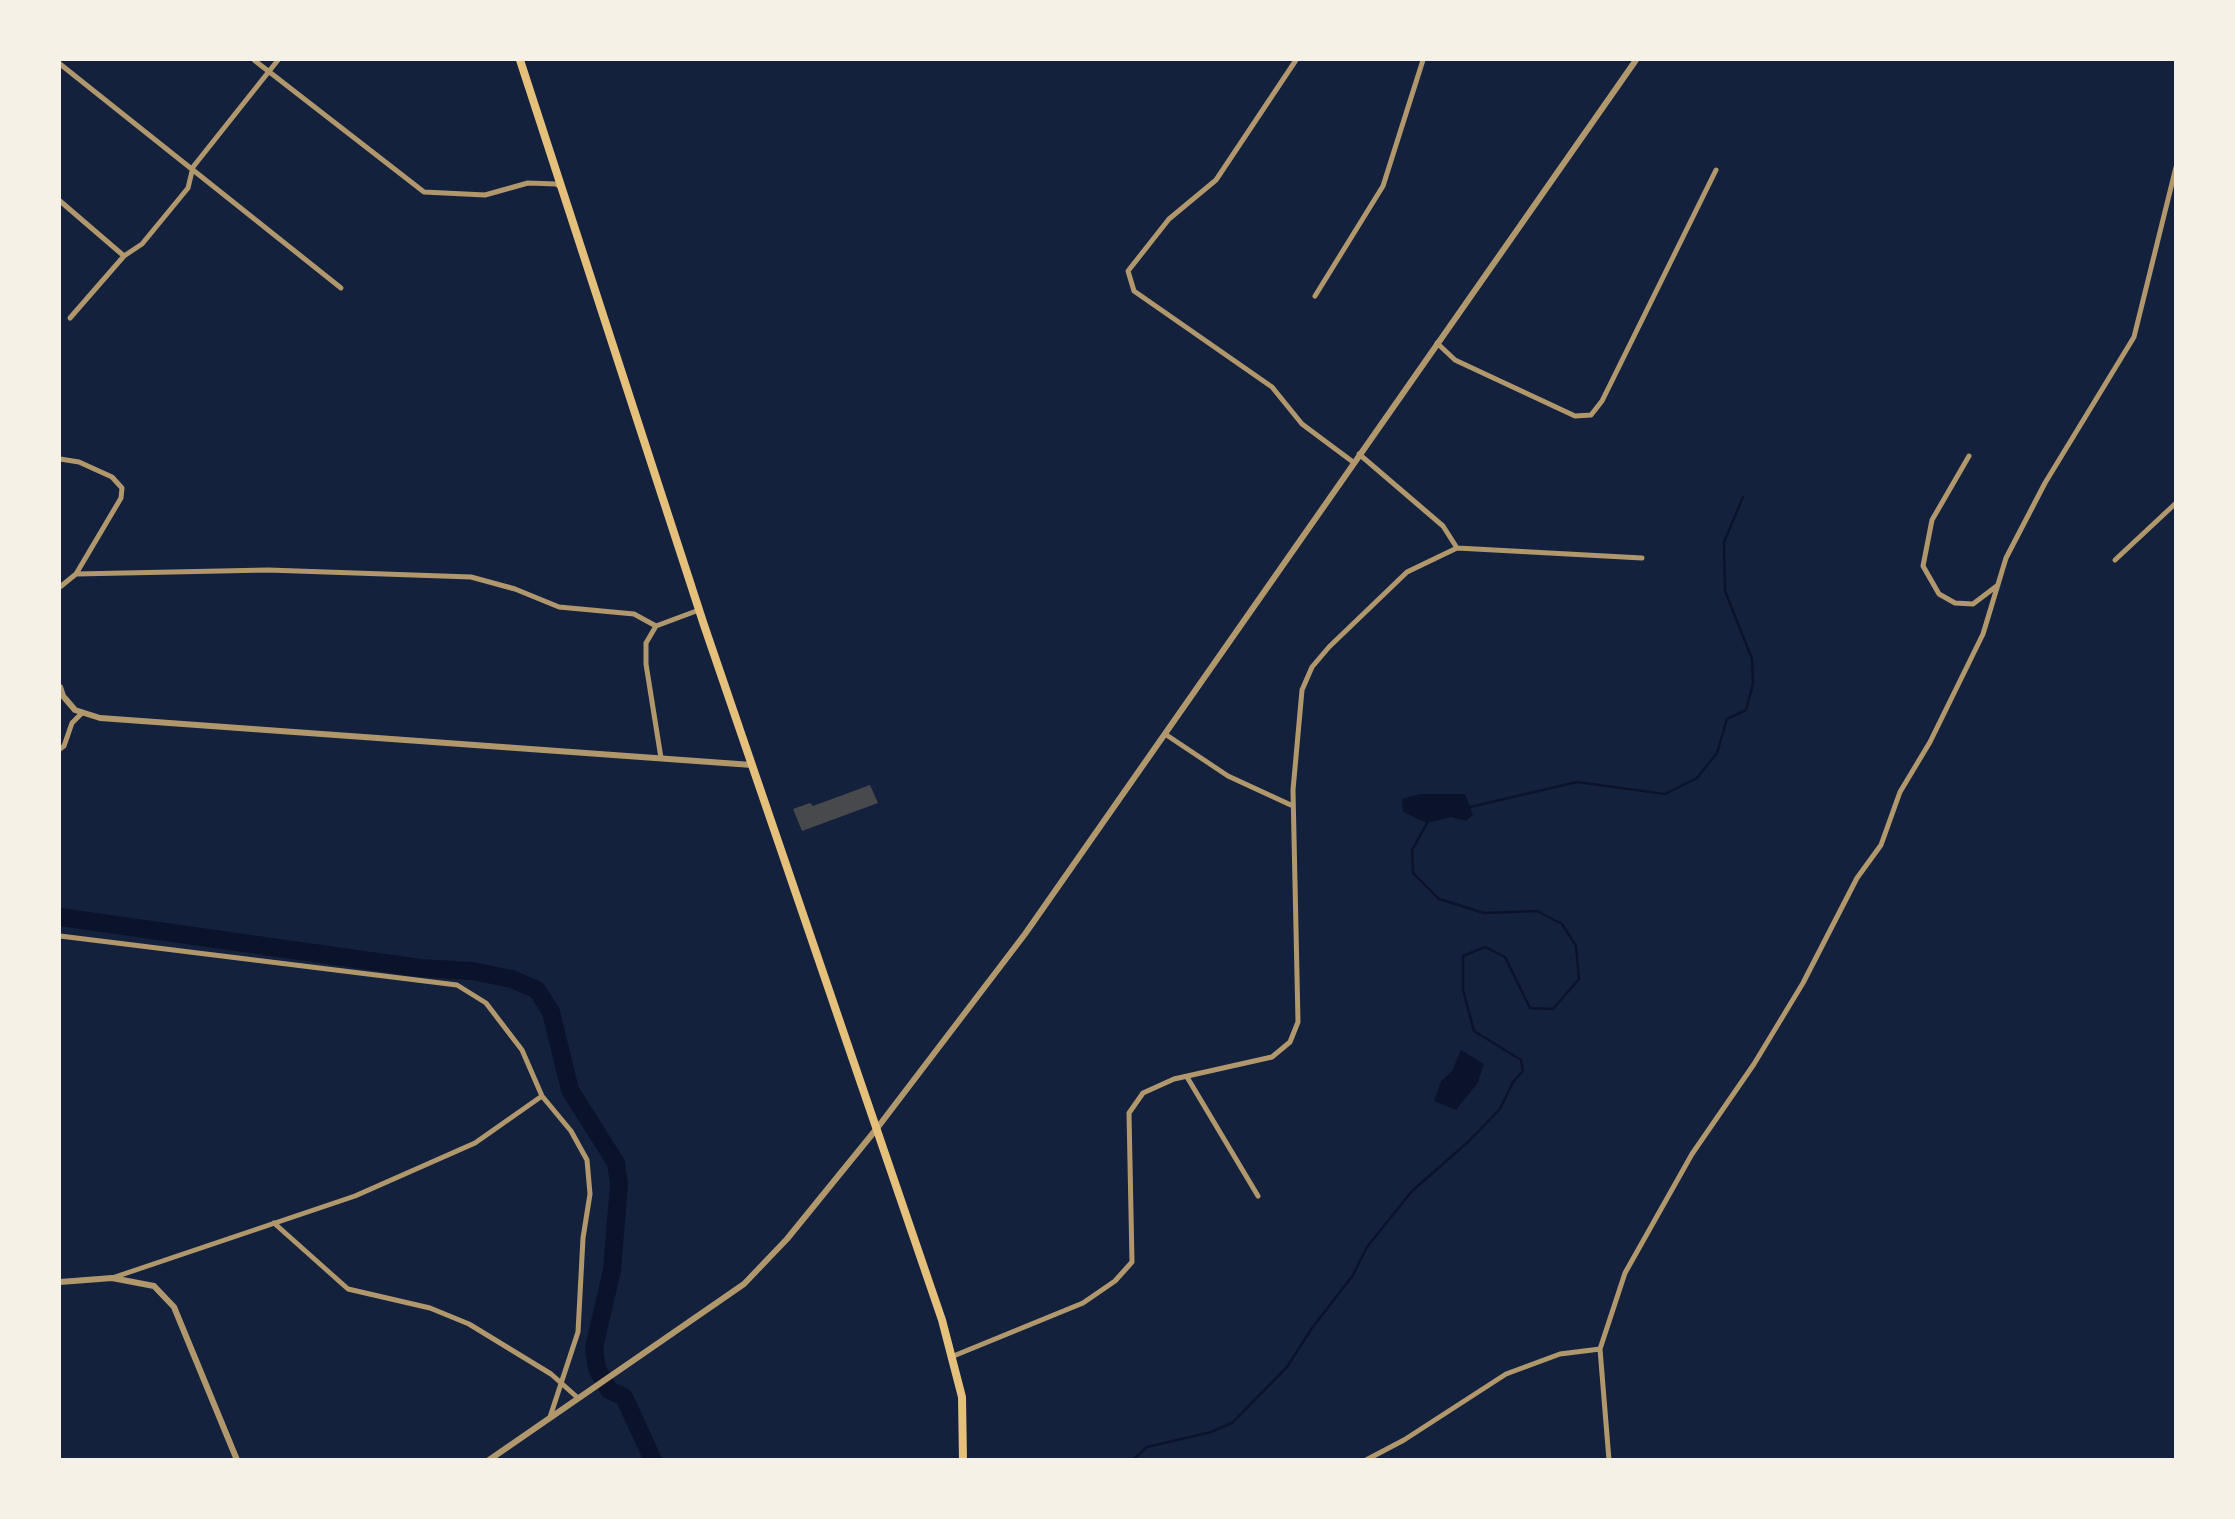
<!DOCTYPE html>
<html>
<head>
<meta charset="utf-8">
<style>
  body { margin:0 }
  #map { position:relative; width:2235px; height:1519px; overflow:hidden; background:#14213d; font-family:Roboto,sans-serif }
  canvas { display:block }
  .frame { position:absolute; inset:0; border:61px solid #f6f1e7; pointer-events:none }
</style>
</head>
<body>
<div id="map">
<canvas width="2235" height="1519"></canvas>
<div class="frame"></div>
</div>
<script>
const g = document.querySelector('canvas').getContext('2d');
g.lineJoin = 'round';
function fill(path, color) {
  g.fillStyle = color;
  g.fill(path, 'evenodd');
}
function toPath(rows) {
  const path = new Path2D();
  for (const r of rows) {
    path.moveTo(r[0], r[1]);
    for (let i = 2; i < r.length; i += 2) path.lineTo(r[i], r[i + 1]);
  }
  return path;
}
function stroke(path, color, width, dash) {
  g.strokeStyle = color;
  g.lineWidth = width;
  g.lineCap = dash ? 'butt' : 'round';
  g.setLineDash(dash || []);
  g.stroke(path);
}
fill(toPath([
  [1420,794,1465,794,1473,815,1466,821,1451,817,1427,823,1403,812,1402,799],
  [1461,1050,1484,1064,1477,1084,1456,1110,1434,1101,1441,1081,1452,1071]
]), '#0b132b');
stroke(toPath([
  [1470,807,1577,782,1665,794,1697,778,1717,753,1727,719,1746,710,1753,684,1752,659,1725,591,1724,542,1743,497],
  [1133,1460,1147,1447,1211,1432,1232,1423,1287,1367,1312,1328,1353,1275,1367,1247,1412,1191,1469,1141,1500,1109,1513,1082,1523,1071,1521,1060,1474,1031,1463,990,1463,956,1485,947,1505,957,1530,1008,1553,1009,1579,979,1576,946,1562,924,1537,911,1484,913,1439,899,1413,873,1412,850,1427,823]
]), '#0b132b', 2.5);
stroke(toPath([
  [60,917,420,968,472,971,512,979,537,990,551,1012,570,1090,616,1163,619,1184,612,1270,594,1348,597,1369,609,1390,624,1397,653,1460]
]), '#0b132b', 18);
fill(toPath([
  [870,785,878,803,802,831,793,809,810,803,813,806]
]), '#48494c');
stroke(toPath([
  [254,60,424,192,485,195,528,183,556,184,562,188],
  [1296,60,1216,180,1169,219,1128,271,1134,291,1272,387,1302,424,1353,462],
  [60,64,341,288],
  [60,201,124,256],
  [1315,296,1383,186,1423,60],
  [70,318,124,256,142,244,188,188,193,167,278,60],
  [1437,343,1455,360,1575,416,1591,415,1602,401,1716,170],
  [1359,454,1443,526,1457,548],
  [1969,456,1932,520,1923,566,1939,594,1955,603,1973,604,1998,585],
  [60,459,79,462,112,477,122,488,121,498,76,574,60,587],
  [2115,560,2176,503],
  [76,574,268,570,471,577,515,589,559,607,634,614,656,626],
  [1165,734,1228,776,1293,806],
  [60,749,64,746,72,723,82,713],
  [661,758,646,664,646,643,656,626,699,610],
  [60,936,457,985,486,1003,522,1050,542,1096,571,1131,587,1160,590,1194,583,1238,578,1332,550,1417],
  [1187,1077,1258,1196],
  [274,1223,348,1289,430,1308,469,1324,551,1374,578,1398],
  [112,1278,355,1196,475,1143,542,1096],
  [951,1357,1083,1303,1115,1281,1132,1262,1129,1113,1143,1093,1174,1079,1272,1057,1290,1042,1298,1022,1293,790,1302,690,1312,667,1329,647,1407,572,1457,548,1642,558],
  [1366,1460,1404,1440,1506,1374,1560,1354,1600,1349],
  [1609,1460,1600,1349,1625,1273,1692,1154,1754,1064,1803,983,1857,878,1881,845,1900,792,1930,742,1983,634,2006,558,2045,483,2134,337,2176,167]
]), '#b1986c', 5);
stroke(toPath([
  [60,687,63,696,75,710,100,718,752,765],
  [60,1282,112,1278,154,1286,174,1307,237,1460],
  [489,1460,744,1284,787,1239,878,1127,1025,934,1636,60]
]), '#b1986c', 6);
stroke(toPath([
  [520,60,704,625,942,1320,962,1397,963,1460]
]), '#e5c07b', 8);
</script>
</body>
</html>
